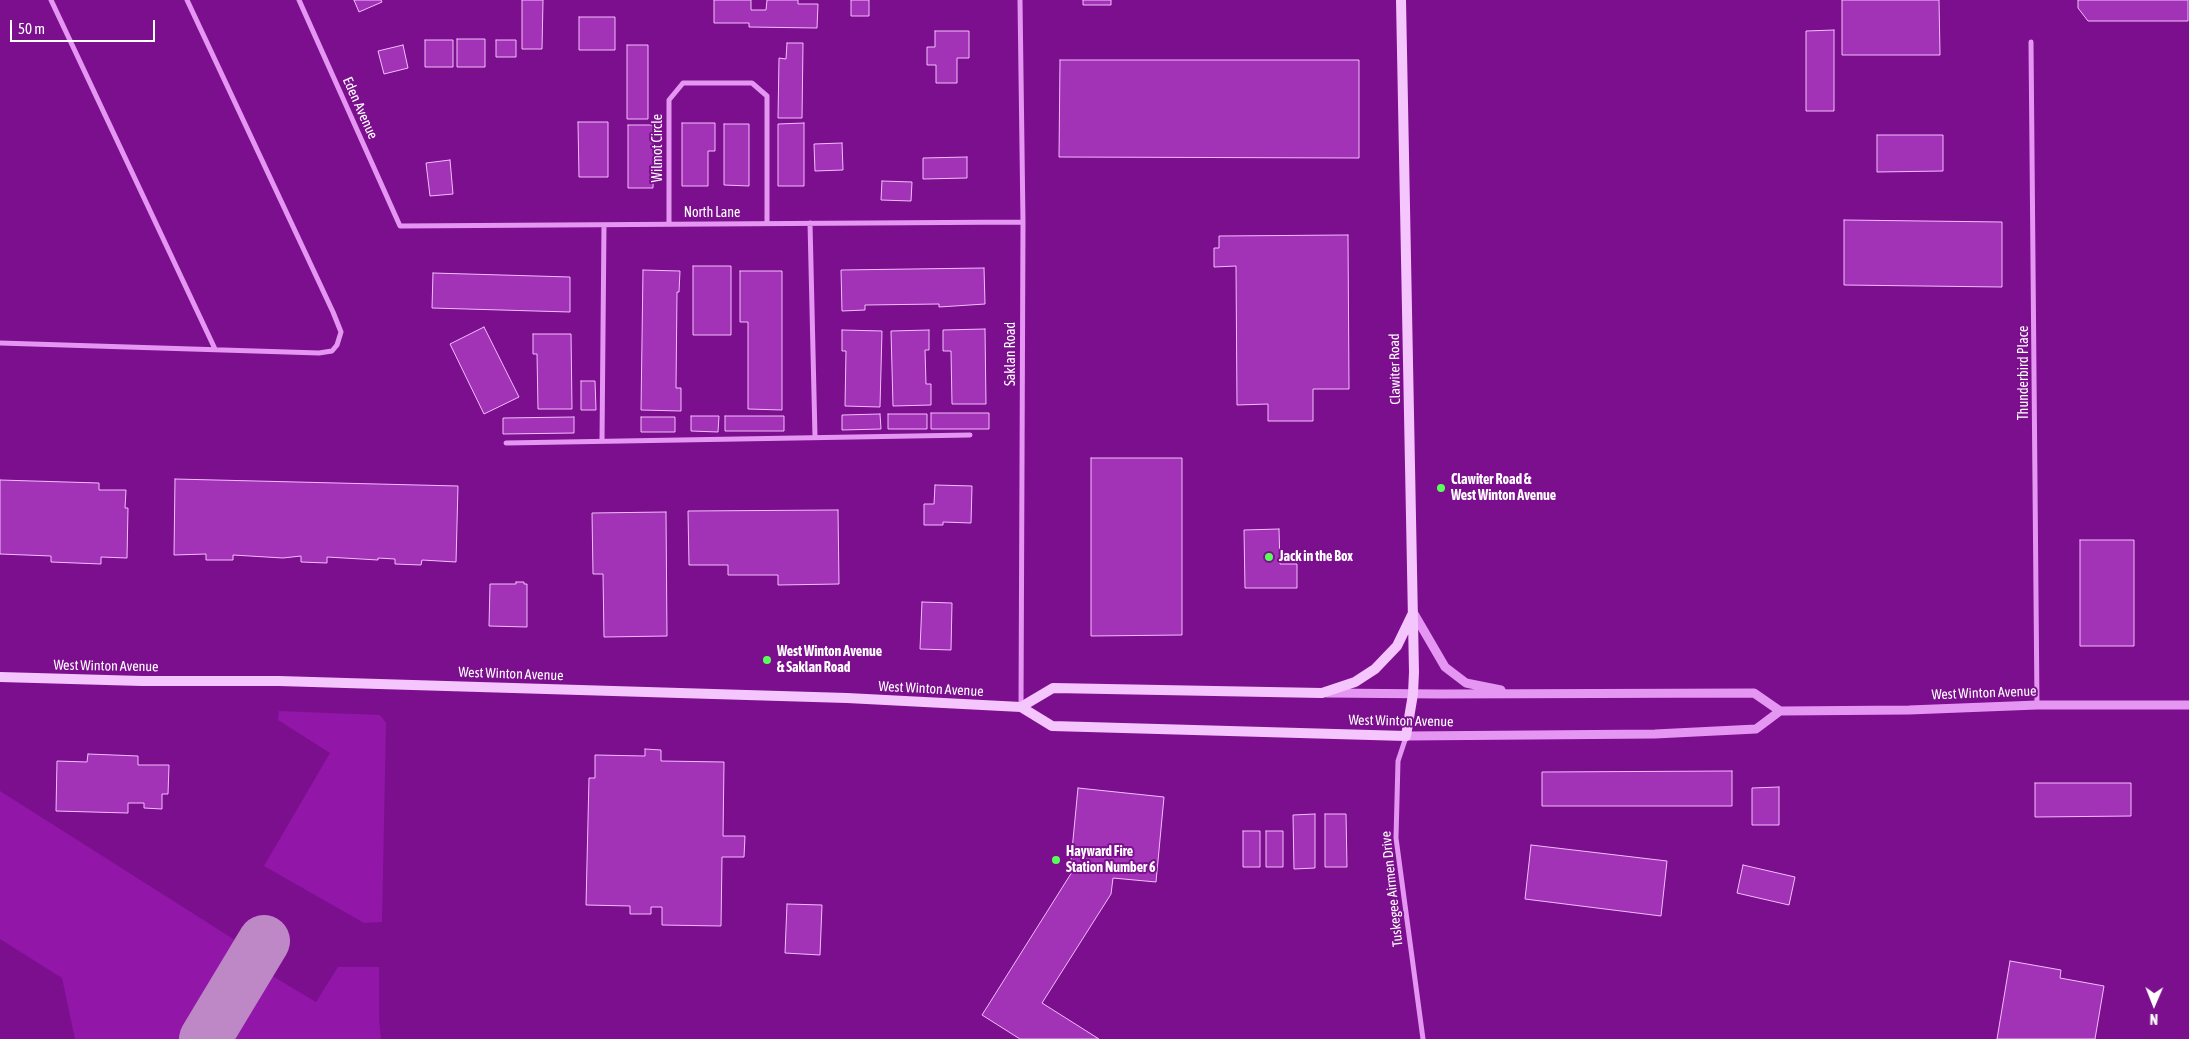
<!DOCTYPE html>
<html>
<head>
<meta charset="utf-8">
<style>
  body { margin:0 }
  #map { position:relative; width:2189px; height:1039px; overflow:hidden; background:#7c0f8e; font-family:"Asap Condensed",sans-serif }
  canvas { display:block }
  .north { position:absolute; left:2129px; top:979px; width:50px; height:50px; -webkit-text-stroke:4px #7c0f8e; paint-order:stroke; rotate:181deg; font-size:14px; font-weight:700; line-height:20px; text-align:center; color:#fff }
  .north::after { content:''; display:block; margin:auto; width:18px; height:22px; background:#fff; clip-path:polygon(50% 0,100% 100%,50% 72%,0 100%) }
  .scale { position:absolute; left:10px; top:20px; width:145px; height:22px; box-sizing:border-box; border:2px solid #fff; border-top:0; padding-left:6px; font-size:15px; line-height:18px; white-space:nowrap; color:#fff; -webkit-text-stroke:4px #7c0f8e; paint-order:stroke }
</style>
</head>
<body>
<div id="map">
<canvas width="2189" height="1039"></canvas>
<div class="north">N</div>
<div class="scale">50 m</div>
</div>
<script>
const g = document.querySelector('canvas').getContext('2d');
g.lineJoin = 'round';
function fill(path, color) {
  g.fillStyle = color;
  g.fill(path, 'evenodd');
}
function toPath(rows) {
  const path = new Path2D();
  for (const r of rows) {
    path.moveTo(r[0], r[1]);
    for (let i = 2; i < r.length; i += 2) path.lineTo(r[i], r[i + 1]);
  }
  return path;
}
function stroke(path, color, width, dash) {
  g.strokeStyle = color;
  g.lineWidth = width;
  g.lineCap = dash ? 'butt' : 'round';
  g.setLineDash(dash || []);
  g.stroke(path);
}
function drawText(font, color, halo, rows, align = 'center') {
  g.font = font + ' "Asap Condensed",sans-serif';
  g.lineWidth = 4;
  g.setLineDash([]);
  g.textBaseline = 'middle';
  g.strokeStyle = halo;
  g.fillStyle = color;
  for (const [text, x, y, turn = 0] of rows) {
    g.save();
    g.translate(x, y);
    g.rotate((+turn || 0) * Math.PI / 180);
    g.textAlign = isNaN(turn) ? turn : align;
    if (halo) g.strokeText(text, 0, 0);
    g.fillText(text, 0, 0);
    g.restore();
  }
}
fill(toPath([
  [279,711,380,715,386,723,382,922,364,923,264,866,330,753,278,720],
  [0,791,238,942,179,1039,75,1039,62,978,0,939],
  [338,967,379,967,379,1020,381,1039,230,1039,269,974,316,1002]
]), '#9216a8');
stroke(toPath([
  [205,1039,264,941]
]), '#be87c6', 52);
const building = toPath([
  [354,0,381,0,382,2,359,12,354,0],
  [522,0,543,0,542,49,522,49,522,0],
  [714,0,751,0,751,10,766,10,767,0,798,0,798,4,818,4,817,28,749,27,749,23,714,23,714,0],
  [851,0,869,0,869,16,851,16,851,0],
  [1083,0,1111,0,1111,5,1083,5,1083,0],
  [1842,0,1939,0,1940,55,1842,55,1842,0],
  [2078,0,2188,0,2188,21,2088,21,2078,8,2078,0],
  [579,17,615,17,615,50,579,50,579,17],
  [1834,30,1834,111,1806,111,1806,31,1834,30],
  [935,31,969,31,969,58,957,58,957,83,936,83,936,65,927,65,927,47,935,47,935,31],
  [457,39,485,39,485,67,457,67,457,39],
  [425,40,453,40,453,67,425,67,425,40],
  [496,40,516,40,516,57,496,57,496,40],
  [787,43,803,43,802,118,778,118,779,58,786,59,787,43],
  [403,45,408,68,384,74,378,51,403,45],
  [627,45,648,45,648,119,627,119,627,45],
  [1060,60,1359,60,1359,158,1059,157,1060,60],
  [578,122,608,122,608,177,579,177,578,122],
  [682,123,715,123,715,151,708,151,708,186,682,186,682,123],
  [804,123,804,186,778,186,778,124,804,123],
  [724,124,749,124,749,186,724,185,724,124],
  [628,125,654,125,653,188,628,188,628,125],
  [1877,135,1943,135,1943,171,1877,172,1877,135],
  [842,143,843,170,815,171,814,144,842,143],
  [967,157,967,178,923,179,923,158,967,157],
  [450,160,453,194,430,196,426,163,450,160],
  [882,181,912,182,911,201,881,200,882,181],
  [1844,220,2002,222,2002,287,1844,285,1844,220],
  [1348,235,1349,389,1313,389,1313,421,1268,421,1268,404,1237,405,1236,266,1214,267,1214,248,1219,248,1219,236,1348,235],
  [693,266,731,266,731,335,693,335,693,266],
  [984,268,985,304,939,307,939,304,865,305,865,310,842,311,841,270,984,268],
  [643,270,680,271,679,292,677,292,676,388,681,388,681,411,641,410,643,270],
  [740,271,782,271,782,410,748,409,748,322,740,322,740,271],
  [433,273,570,277,570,312,432,308,433,273],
  [484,327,519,397,484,414,450,344,484,327],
  [985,329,986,404,952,404,951,351,943,351,943,330,985,329],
  [842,330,882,331,880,407,845,406,846,351,842,351,842,330],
  [929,330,929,350,925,350,926,384,931,384,931,405,893,406,891,331,929,330],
  [533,334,571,334,572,409,538,409,537,354,533,354,533,334],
  [581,381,595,381,596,410,581,410,581,381],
  [931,413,989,413,989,429,931,429,931,413],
  [880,414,881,429,842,430,842,415,880,414],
  [888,414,927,414,927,429,888,429,888,414],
  [691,416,719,416,718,432,691,431,691,416],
  [725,416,784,416,784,431,725,431,725,416],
  [574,417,574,433,503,434,503,418,574,417],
  [641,417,675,417,675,432,641,432,641,417],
  [1091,458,1182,458,1182,635,1091,636,1091,458],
  [175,479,458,486,456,562,422,560,421,565,395,564,395,559,378,558,378,560,327,557,327,563,301,562,301,556,283,558,233,555,233,560,206,560,206,554,174,555,175,479],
  [0,480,99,483,99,490,126,490,125,508,128,508,127,558,101,557,101,564,51,562,51,556,0,554,0,480],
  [935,485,972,486,971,523,943,522,943,525,924,525,924,504,934,504,935,485],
  [838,510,839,584,778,585,778,575,728,575,728,565,689,565,688,511,838,510],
  [666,512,667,636,604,637,603,574,593,574,592,513,666,512],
  [1279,529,1280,564,1297,564,1297,588,1245,588,1244,530,1279,529],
  [2080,540,2134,540,2134,646,2080,646,2080,540],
  [516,582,524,582,524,584,527,584,527,627,489,626,490,584,516,584,516,582],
  [922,602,952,603,951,650,920,649,922,602],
  [645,749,661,750,661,761,724,762,723,836,745,836,744,857,722,857,721,926,662,925,662,907,651,907,651,914,630,914,630,906,586,905,589,778,595,778,595,755,645,756,645,749],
  [88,754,138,756,138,765,169,765,168,794,162,794,162,809,144,808,144,803,128,803,128,813,56,811,57,761,87,762,88,754],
  [1732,771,1732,806,1542,806,1542,772,1732,771],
  [2035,783,2131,783,2131,816,2035,817,2035,783],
  [1779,787,1779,825,1752,825,1752,788,1779,787],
  [1078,788,1164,797,1156,882,1113,878,1111,894,1042,1003,1099,1039,1020,1039,982,1015,1072,872,1070,871,1078,788],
  [1315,814,1315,868,1294,869,1293,815,1315,814],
  [1325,814,1346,814,1347,867,1325,867,1325,814],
  [1243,831,1260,831,1260,867,1243,867,1243,831],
  [1266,831,1283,831,1283,867,1266,867,1266,831],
  [1531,845,1667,861,1661,916,1525,899,1531,845],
  [1743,865,1795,877,1789,905,1737,893,1743,865],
  [787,904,822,905,820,955,785,953,787,904],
  [2010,961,2061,970,2060,978,2104,986,2095,1039,1997,1039,2010,961]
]);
fill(building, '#a232b6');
stroke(building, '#f4bdfe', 1);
stroke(toPath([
  [51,0,215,349],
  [299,0,400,226,1023,222],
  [1020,0,1023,222,1021,707],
  [2031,42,2037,705],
  [810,223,815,437],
  [669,224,669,100,683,83,752,83,767,96,767,223],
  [0,343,319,353,332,351,337,345,341,332,333,312,187,0],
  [602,441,604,225],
  [506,443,970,435],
  [1406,737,1398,761,1396,838,1423,1039]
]), '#e596f3', 5);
stroke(toPath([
  [1413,612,1445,667,1466,683,1501,690],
  [1327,693,1440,694,1754,693,1780,711,1909,710,2037,705,2189,705],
  [1406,736,1655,734,1756,729,1780,711]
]), '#e596f3', 9);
stroke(toPath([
  [0,677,142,681,279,681,847,698,1021,707,1052,726,1406,736,1413,694,1414,672,1401,0],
  [1021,707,1053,688,1322,693,1355,682,1375,669,1397,646,1412,615]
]), '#f5c5fd', 10);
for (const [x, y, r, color] of [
  [1441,488,5,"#58ff59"],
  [1269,557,5,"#58ff59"],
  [767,660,5,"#58ff59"],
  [1056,860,5,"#58ff59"]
]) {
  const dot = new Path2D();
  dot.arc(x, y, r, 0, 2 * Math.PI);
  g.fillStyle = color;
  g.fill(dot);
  stroke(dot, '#7c0f8e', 2);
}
drawText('14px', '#fff', '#7c0f8e', [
  ["Eden Avenue",360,108,66],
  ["Wilmot Circle",658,148,-90],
  ["North Lane",712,213],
  ["Saklan Road",1011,354,-90],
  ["Clawiter Road",1395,369,-91],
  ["Thunderbird Place",2024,373,-90],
  ["West Winton Avenue",106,666,1],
  ["West Winton Avenue",511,674,2],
  ["West Winton Avenue",931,689,3],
  ["West Winton Avenue",1984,693,-2],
  ["West Winton Avenue",1401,721,1],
  ["Tuskegee Airmen Drive",1392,889,-96]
]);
drawText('bold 14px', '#fff', '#7c0f8e', [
  ["Clawiter Road &",1451,480],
  ["West Winton Avenue",1451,496],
  ["Jack in the Box",1279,557],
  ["West Winton Avenue",777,652],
  ["& Saklan Road",777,668],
  ["Hayward Fire",1066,852],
  ["Station Number 6",1066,868]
], 'left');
</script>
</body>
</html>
